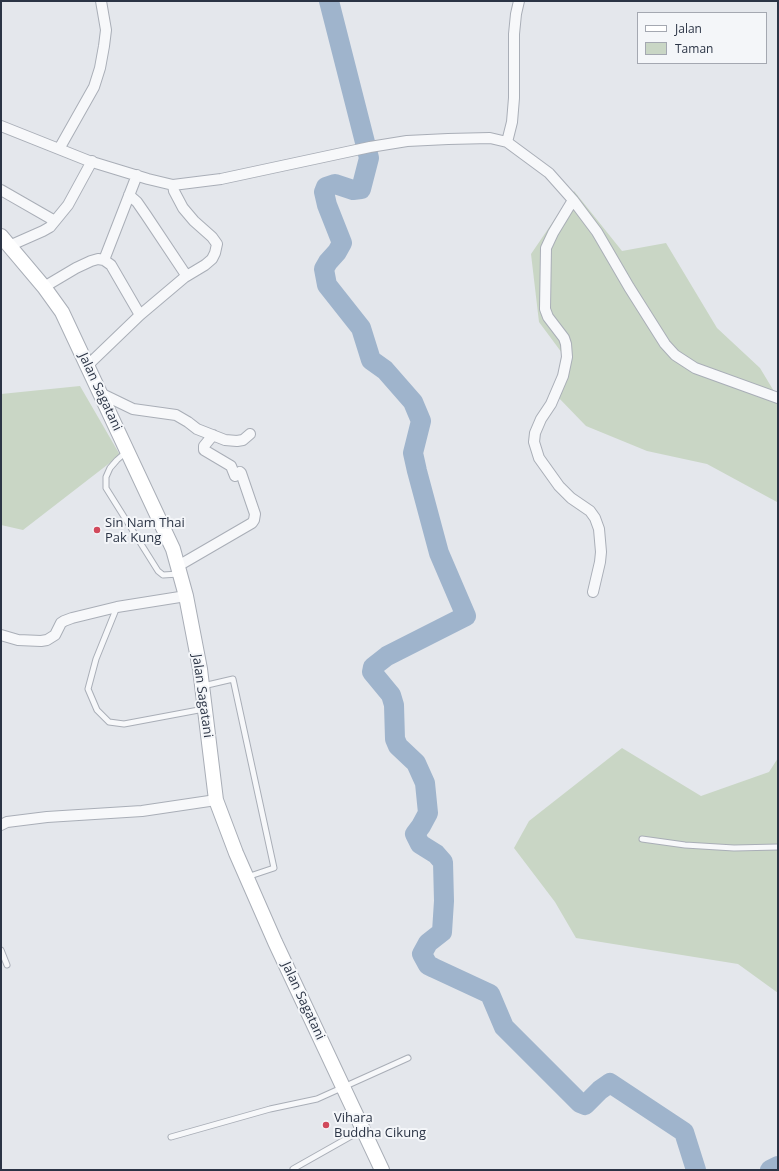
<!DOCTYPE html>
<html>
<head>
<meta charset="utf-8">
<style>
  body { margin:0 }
  #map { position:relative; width:779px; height:1171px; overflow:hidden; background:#e4e7ec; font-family:"Open Sans",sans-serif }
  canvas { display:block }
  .frame { position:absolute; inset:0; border:2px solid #2b3445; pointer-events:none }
  .legend { position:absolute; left:637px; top:12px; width:130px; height:52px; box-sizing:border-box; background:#f4f6f9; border:1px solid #a4a8b1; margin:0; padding:5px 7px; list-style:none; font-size:12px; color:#2b3445 }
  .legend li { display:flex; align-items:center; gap:8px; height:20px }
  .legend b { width:20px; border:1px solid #a4a8b1 }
</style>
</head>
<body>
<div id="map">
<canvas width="779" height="1171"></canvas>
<div class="frame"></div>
<ul class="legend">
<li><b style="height:5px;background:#fff"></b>Jalan</li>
<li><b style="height:11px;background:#c9d6c5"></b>Taman</li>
</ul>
</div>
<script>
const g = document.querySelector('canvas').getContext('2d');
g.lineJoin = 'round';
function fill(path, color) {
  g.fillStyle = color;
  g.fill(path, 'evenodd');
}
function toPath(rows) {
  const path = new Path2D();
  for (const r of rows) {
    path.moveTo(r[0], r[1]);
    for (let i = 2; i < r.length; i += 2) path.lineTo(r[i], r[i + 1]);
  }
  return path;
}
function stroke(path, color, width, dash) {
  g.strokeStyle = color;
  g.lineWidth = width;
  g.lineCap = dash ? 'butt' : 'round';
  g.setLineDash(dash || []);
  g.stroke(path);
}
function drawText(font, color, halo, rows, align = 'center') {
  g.font = font + ' "Open Sans",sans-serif';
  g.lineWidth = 4;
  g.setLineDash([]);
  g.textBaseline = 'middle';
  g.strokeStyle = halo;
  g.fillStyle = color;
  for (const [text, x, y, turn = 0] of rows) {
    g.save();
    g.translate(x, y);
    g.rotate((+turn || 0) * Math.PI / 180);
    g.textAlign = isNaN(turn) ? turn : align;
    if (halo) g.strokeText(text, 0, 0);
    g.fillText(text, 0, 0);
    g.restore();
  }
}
fill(toPath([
  [574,191,622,251,666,243,717,328,760,368,778,398,778,502,777,502,707,464,647,451,586,426,555,394,562,353,539,322,531,254],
  [80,386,120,455,23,530,1,525,1,394],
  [622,748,701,796,769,772,778,758,778,993,738,964,576,938,555,902,514,848,529,821]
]), '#c9d6c5');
stroke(toPath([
  [329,1,369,158,361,189,353,190,335,184,326,187,324,192,327,205,342,243,337,252,328,262,324,269,327,285,361,328,371,360,385,370,413,402,421,421,413,453,417,471,439,553,466,616,387,656,373,667,372,672,391,695,394,705,395,739,398,746,416,763,425,783,428,813,421,826,415,834,420,844,436,854,443,862,444,901,442,932,428,943,422,954,428,965,434,968,490,994,504,1027,580,1103,585,1105,600,1090,610,1083,684,1132,696,1170],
  [770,1170,778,1166]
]), '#9fb4cc', 20);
const lane = toPath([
  [126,452,117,460,110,468,106,477,106,488,158,571,163,575,179,574],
  [117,607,96,659,88,689,97,710,109,722,124,724,204,709],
  [203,686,233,679,274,868,247,877],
  [642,839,685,845,734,848,778,847],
  [1,950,7,965],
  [171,1137,270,1109,317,1099,408,1058],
  [293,1169,362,1130]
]);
const street = toPath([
  [1,126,89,161,148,179,173,185,221,179,370,147,407,141,448,139,490,138,507,142,549,173,573,200,597,232,629,287,665,344,675,355,695,368,778,398],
  [507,142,512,122,514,98,514,34,516,14,519,1],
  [59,149,94,87,100,68,104,46,106,30,101,1],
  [1,190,55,221],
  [129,195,137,202,146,215,186,275],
  [573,200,553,233,546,248,545,309,548,317,564,338,566,344,567,357,563,376,551,404,541,419,535,433,534,442,539,458,559,486,571,498,590,511,595,518,599,529,601,552,600,562,593,592],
  [9,246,43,231,50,227,68,205,92,161],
  [104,260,137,175],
  [44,287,76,268,91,261,98,259,104,260,111,265,140,315],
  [88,365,140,315,185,277,205,265,212,259,215,253,217,244,212,237,194,221,183,208,174,191,173,185],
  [100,393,133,409,176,415,188,422,197,429,225,440,237,441,243,440,250,434],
  [178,566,252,523,254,520,255,514,241,473,240,472,235,476,231,466,204,450,204,446,213,435],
  [1,635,18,640,41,641,47,640,55,635,61,623,64,621,72,618,117,607,186,596],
  [1,825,7,822,47,817,142,811,216,800]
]);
const secondary = toPath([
  [1,236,44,287,62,312,173,549,186,596,200,669,216,800,236,853,275,942,382,1170]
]);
stroke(lane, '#a9aeb7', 7);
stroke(street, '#a9aeb7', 12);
stroke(secondary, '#a9aeb7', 16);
stroke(lane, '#f7f8fa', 5);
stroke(street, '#f7f8fa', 10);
stroke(secondary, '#fff', 14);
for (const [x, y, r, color] of [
  [97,530,4,"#d1495b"],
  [326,1125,4,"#d1495b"]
]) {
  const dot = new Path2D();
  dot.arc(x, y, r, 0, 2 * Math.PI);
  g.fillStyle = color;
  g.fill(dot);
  stroke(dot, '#f4f6f9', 1.5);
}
drawText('13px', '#2b3445', '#f4f6f9', [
  ["Jalan Sagatani",100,392,65],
  ["Jalan Sagatani",202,696,82],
  ["Jalan Sagatani",303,1001,65]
]);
drawText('13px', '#2b3445', '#f4f6f9', [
  ["Sin Nam Thai",105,523],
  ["Pak Kung",105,538],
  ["Vihara",334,1118],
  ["Buddha Cikung",334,1133]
], 'left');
</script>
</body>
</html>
